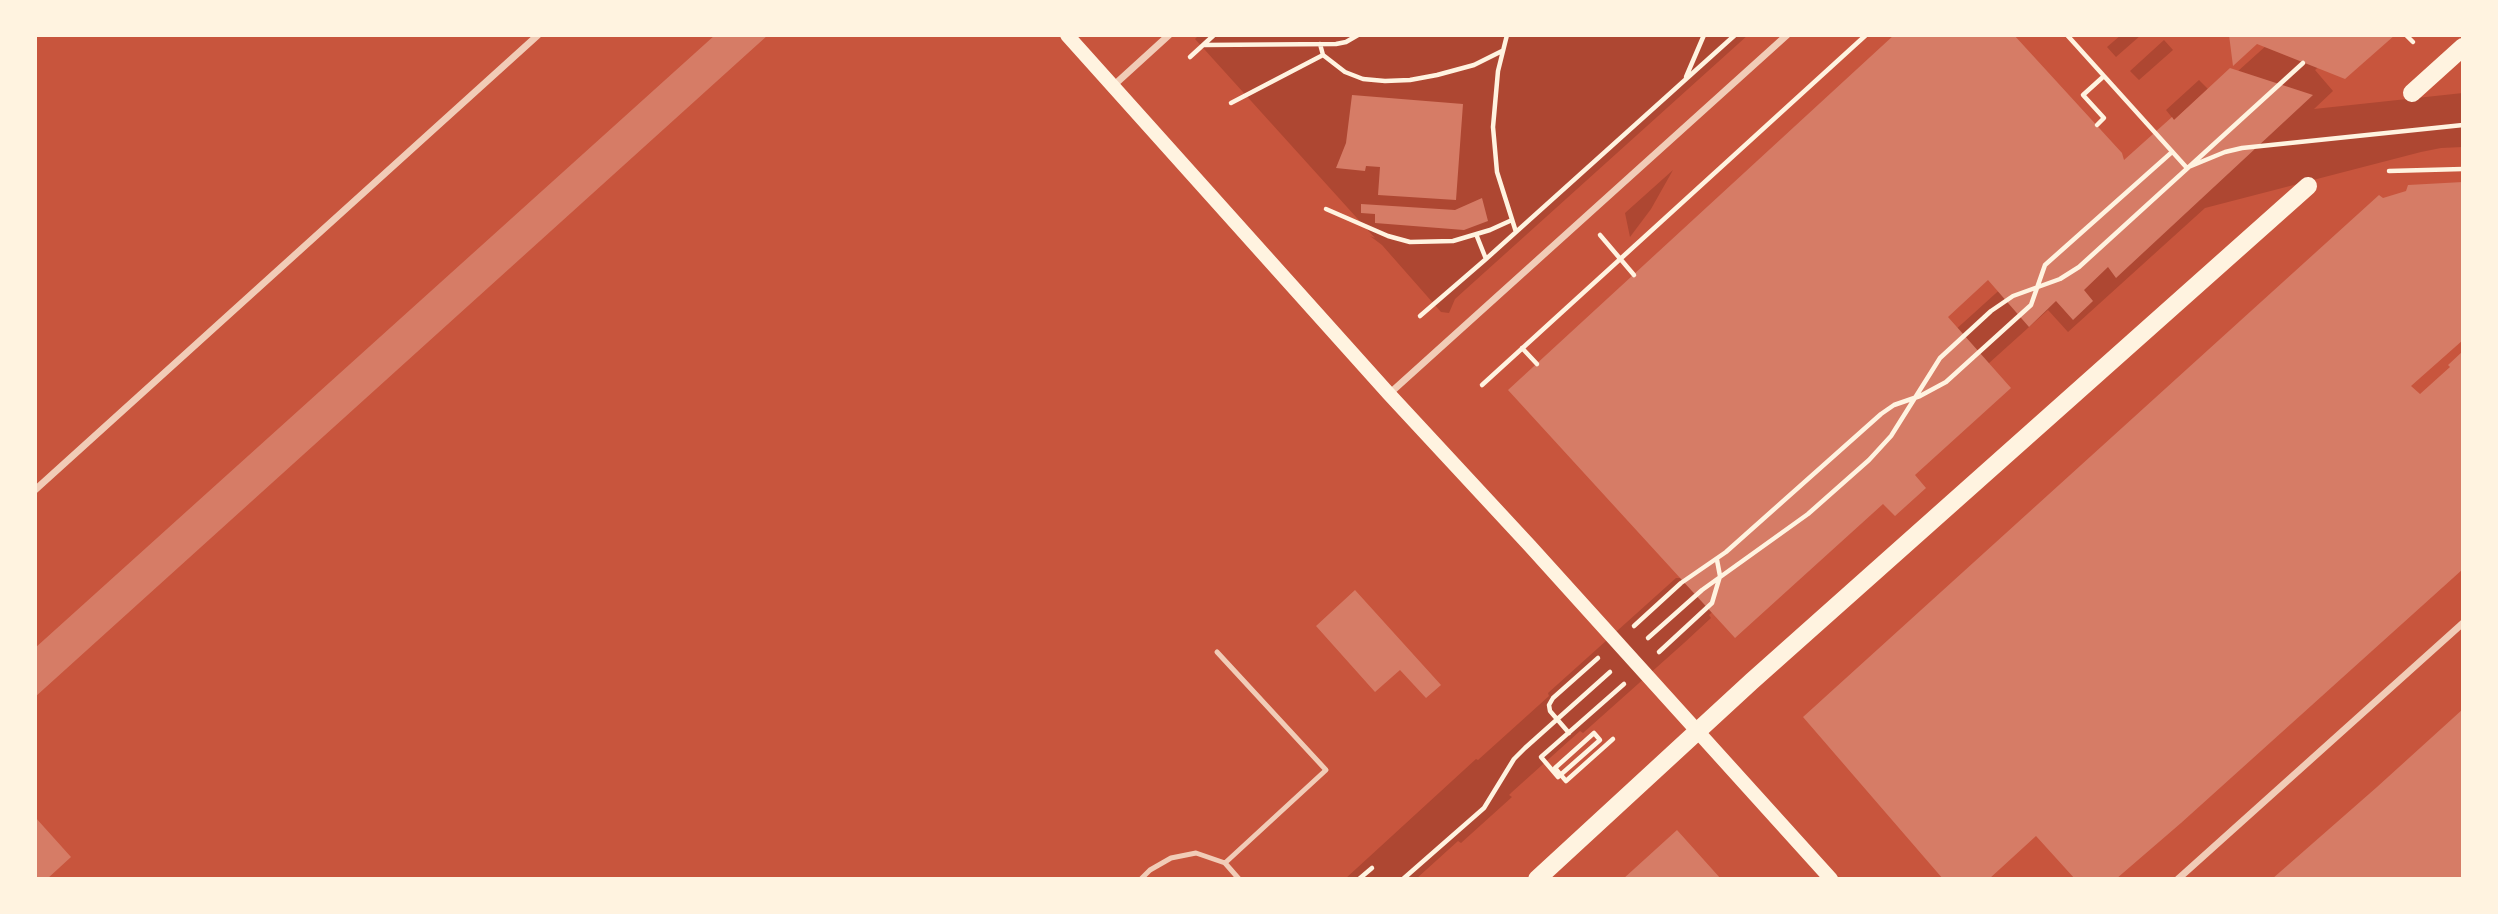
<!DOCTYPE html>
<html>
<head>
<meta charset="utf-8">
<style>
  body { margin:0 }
  #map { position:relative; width:2498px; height:914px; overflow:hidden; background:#c8553d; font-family:"Nunito Sans",sans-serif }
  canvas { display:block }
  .frame { position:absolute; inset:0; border:37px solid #fff3e0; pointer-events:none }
</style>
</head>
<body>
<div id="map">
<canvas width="2498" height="914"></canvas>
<div class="frame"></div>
</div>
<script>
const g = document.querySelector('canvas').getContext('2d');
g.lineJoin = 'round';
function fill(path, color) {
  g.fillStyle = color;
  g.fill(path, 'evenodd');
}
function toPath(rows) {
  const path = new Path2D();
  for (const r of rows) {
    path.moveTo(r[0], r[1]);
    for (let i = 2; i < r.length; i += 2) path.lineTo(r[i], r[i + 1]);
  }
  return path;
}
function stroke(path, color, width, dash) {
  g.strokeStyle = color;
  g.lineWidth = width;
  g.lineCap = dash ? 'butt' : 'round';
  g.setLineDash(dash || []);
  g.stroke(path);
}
fill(toPath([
  [1199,35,1748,35,1455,299,1449,313,1441,312,1382,245,1370,236,1375,238,1195,39],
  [2121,35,2141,35,2116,57,2107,47],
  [2278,35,2355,35,2315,70,2333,91,2314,109,2463,93,2463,147,2441,148,2421,152,2205,208,2068,332,2048,310,1709,615,1711,618,1684,643,1583,733,1580,731,1512,792,1509,795,1512,797,1461,843,1458,841,1416,879,1345,879,1476,759,1478,760,1549,696,1548,693,1676,578,1680,578,1974,313,2016,275,2014,273],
  [2164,40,2173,50,2139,80,2130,71],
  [2199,80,2208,89,2174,120,2166,110],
  [1673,170,1651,209,1630,237,1625,213]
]), '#ae4732');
fill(toPath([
  [715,35,768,35,35,697,35,648],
  [1894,35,2014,35,2122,153,2124,160,2172,117,2174,120,2230,68,2313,95,2116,278,2108,267,2084,290,2093,301,2073,320,2056,301,2029,327,1988,280,1948,317,2011,388,1915,475,1926,488,1895,516,1883,504,1735,638,1508,390],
  [2229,35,2395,35,2345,79,2257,44,2233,66],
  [1352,95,1463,104,1456,200,1378,195,1380,167,1366,166,1365,171,1336,168,1346,143],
  [2463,182,2463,340,2411,386,2420,394,2450,367,2448,365,2463,351,2463,569,2181,823,2116,879,2075,879,2036,836,1989,879,1943,879,1803,717,2379,195,2383,198,2406,191,2408,185],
  [1482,198,1488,221,1464,230,1375,223,1375,214,1361,213,1361,204,1455,210],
  [1355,590,1441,685,1426,698,1400,670,1375,692,1316,626],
  [2463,709,2463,879,2272,879,2377,787],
  [35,817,71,857,47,879,35,879],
  [1677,830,1721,879,1623,879]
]), '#d67c66');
stroke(toPath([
  [1507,35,1498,71,1493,127,1497,172,1516,232],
  [2067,35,2187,168],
  [2406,35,2413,42],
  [1320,44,1323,55,1345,72,1363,79,1385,81,1410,80,1437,75,1474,65,1502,51],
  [1204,45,1336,44,1346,42,1358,35],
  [1190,57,1214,35],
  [1686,77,1704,35],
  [1231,103,1323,55],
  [2097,125,2104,118,2083,95,2104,76],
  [2191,166,2225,152,2242,148,2463,125],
  [2389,171,2463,169],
  [1326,209,1388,236,1410,242,1453,241,1490,230,1512,220],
  [1476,234,1486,259],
  [1600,235,1634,275],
  [1420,316,1486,259,1735,35],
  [1522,348,1537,364],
  [1482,385,1866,35],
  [1634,626,1681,583,1726,552,1881,414,1894,405,1920,396,1946,382,2031,305,2045,265,2172,152],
  [1648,638,1702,590,1808,514,1869,460,1891,436,1940,358,1991,311,2013,296,2060,279,2079,267,2303,63],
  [1659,652,1712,603,1720,576,1717,560],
  [1569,733,1550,711,1549,705,1553,698,1598,658],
  [1613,739,1566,781,1555,768,1594,733,1600,740,1566,770,1558,777,1541,757,1624,684],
  [1359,879,1372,868],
  [1403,879,1484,808,1514,759,1525,748,1610,672]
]), '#fff3e0', 4.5);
stroke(toPath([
  [1217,652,1326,770,1225,863],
  [1141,879,1150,870,1171,858,1196,853,1225,863,1239,879]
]), '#f1ccb7', 5);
stroke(toPath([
  [1113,86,1169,35],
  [1389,394,1787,35],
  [35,490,538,35],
  [2178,879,2463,623]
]), '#f1ccb7', 7);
stroke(toPath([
  [1067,35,1389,394,1530,546,1831,879]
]), '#fff3e0', 14);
stroke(toPath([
  [2412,93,2463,47],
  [1537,879,1752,681,2308,186]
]), '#fff3e0', 18);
</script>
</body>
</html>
